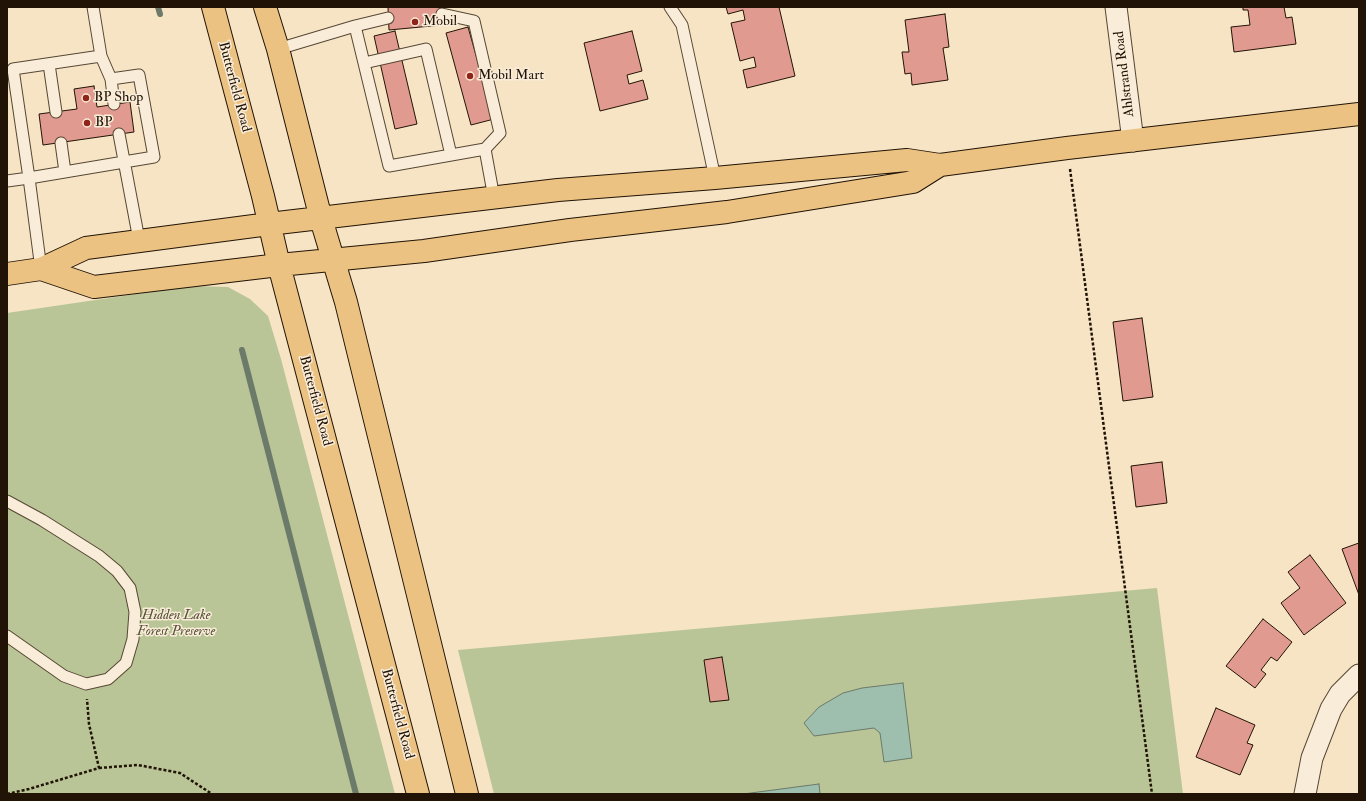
<!DOCTYPE html>
<html>
<head>
<meta charset="utf-8">
<style>
  body { margin:0 }
  #map { position:relative; width:1366px; height:801px; overflow:hidden; background:#f6e4c4; font-family:"IM FELL Double Pica",serif }
  canvas { display:block }
  .frame { position:absolute; inset:0; border:8px solid #211305; pointer-events:none }
</style>
</head>
<body>
<div id="map">
<canvas width="1366" height="801"></canvas>
<div class="frame"></div>
</div>
<script>
const g = document.querySelector('canvas').getContext('2d');
g.lineJoin = 'round';
function fill(path, color) {
  g.fillStyle = color;
  g.fill(path, 'evenodd');
}
function toPath(rows) {
  const path = new Path2D();
  for (const r of rows) {
    path.moveTo(r[0], r[1]);
    for (let i = 2; i < r.length; i += 2) path.lineTo(r[i], r[i + 1]);
  }
  return path;
}
function stroke(path, color, width, dash) {
  g.strokeStyle = color;
  g.lineWidth = width;
  g.lineCap = dash ? 'butt' : 'round';
  g.setLineDash(dash || []);
  g.stroke(path);
}
function drawText(font, color, halo, rows, align = 'center') {
  g.font = font + ' "IM FELL Double Pica",serif';
  g.lineWidth = 3;
  g.setLineDash([]);
  g.textBaseline = 'middle';
  g.strokeStyle = halo;
  g.fillStyle = color;
  for (const [text, x, y, turn = 0] of rows) {
    g.save();
    g.translate(x, y);
    g.rotate((+turn || 0) * Math.PI / 180);
    g.textAlign = isNaN(turn) ? turn : align;
    if (halo) g.strokeText(text, 0, 0);
    g.fillText(text, 0, 0);
    g.restore();
  }
}
fill(toPath([
  [191,286,228,287,250,299,268,316,281,359,395,794,7,794,7,313],
  [1157,588,1183,794,494,794,458,650]
]), '#b9c596');
const water = toPath([
  [903,683,912,758,884,762,880,733,874,728,814,736,804,723,819,707,843,693,862,688,903,683],
  [819,784,820,794,743,794,819,784]
]);
fill(water, '#9ebfae');
stroke(water, '#6c7a6a', 1);
stroke(toPath([
  [158,7,160,14],
  [242,350,356,794]
]), '#6c7a6a', 6);
const building = toPath([
  [388,7,441,7,442,25,389,30,388,7],
  [726,7,779,7,795,76,747,88,743,70,756,67,754,57,740,61,731,23,745,20,743,10,728,14,726,7],
  [1243,7,1284,7,1286,18,1292,17,1296,44,1234,52,1231,27,1250,25,1248,10,1243,10,1243,7],
  [945,14,949,47,943,48,948,80,912,85,911,73,905,74,902,52,909,52,905,20,945,14],
  [468,27,494,119,471,125,446,33,468,27],
  [395,31,417,124,395,129,374,36,395,31],
  [632,31,642,71,627,75,629,84,643,80,648,99,600,111,584,43,632,31],
  [94,86,97,107,130,102,134,132,43,145,39,114,77,109,74,89,94,86],
  [1142,318,1153,397,1123,401,1113,322,1142,318],
  [1162,462,1167,503,1136,507,1131,466,1162,462],
  [1359,543,1359,595,1342,549,1359,543],
  [1310,555,1346,603,1304,635,1281,603,1300,588,1288,572,1310,555],
  [1263,619,1292,642,1277,661,1271,657,1261,670,1266,674,1255,688,1226,666,1263,619],
  [722,657,729,700,710,702,704,660,722,657],
  [1216,708,1255,725,1247,743,1253,745,1240,775,1196,757,1216,708]
]);
fill(building, '#e19a8f');
stroke(building, '#211305', 1);
const lane = toPath([
  [93,7,101,56],
  [670,7,682,25,715,178],
  [442,14,474,21,500,133,485,149],
  [355,26,389,166,485,149,494,198],
  [278,49,355,26,388,18],
  [364,63,426,49,451,155],
  [49,64,56,112],
  [111,79,114,104],
  [119,134,139,240],
  [61,143,65,172],
  [7,181,29,178,124,162,154,157,139,75,111,79,101,56,13,69,29,178,41,269],
  [7,501,42,520,99,556,117,571,130,588,135,612,133,639,126,663,108,679,86,684,64,676,7,636]
]);
const street = toPath([
  [1116,7,1133,141],
  [1305,794,1312,758,1331,709,1340,694,1359,675]
]);
const primary = toPath([
  [213,7,263,196,279,265,418,794],
  [265,7,278,49,321,219,346,302,467,794],
  [41,269,94,287,279,265,424,251,570,230,727,212,913,182,940,165],
  [7,274,41,269,86,248,269,224,558,190,715,178,907,160,940,165,1067,148,1359,114]
]);
stroke(lane, '#564735', 13);
stroke(street, '#564735', 23);
stroke(primary, '#211305', 24);
stroke(toPath([
  [1070,169,1152,794],
  [99,768,138,765,180,773,212,794],
  [7,794,29,789,99,768,89,724,87,699]
]), '#211305', 2.5, [3, 2]);
stroke(lane, '#f9edd9', 11);
stroke(street, '#f9edd9', 21);
stroke(primary, '#ebc282', 22);
for (const [x, y, r, color] of [
  [415,22,4,"#8f2418"],
  [470,76,4,"#8f2418"],
  [86,98,4,"#8f2418"],
  [87,123,4,"#8f2418"]
]) {
  const dot = new Path2D();
  dot.arc(x, y, r, 0, 2 * Math.PI);
  g.fillStyle = color;
  g.fill(dot);
  stroke(dot, '#f9edd9', 1.5);
}
drawText('14px', '#211305', '#f9edd9', [
  ["Mobil",423,22],
  ["Mobil Mart",478,76],
  ["BP Shop",94,98],
  ["BP",95,123]
], 'left');
drawText('14px', '#211305', '#f9edd9', [
  ["Ahlstrand Road",1125,74,-97],
  ["Butterfield Road",234,87,75],
  ["Butterfield Road",315,401,75],
  ["Butterfield Road",397,714,75]
]);
drawText('italic 14px', '#565138', '#f9edd9', [
  ["Hidden Lake",176,616],
  ["Forest Preserve",176,632]
]);
</script>
</body>
</html>
